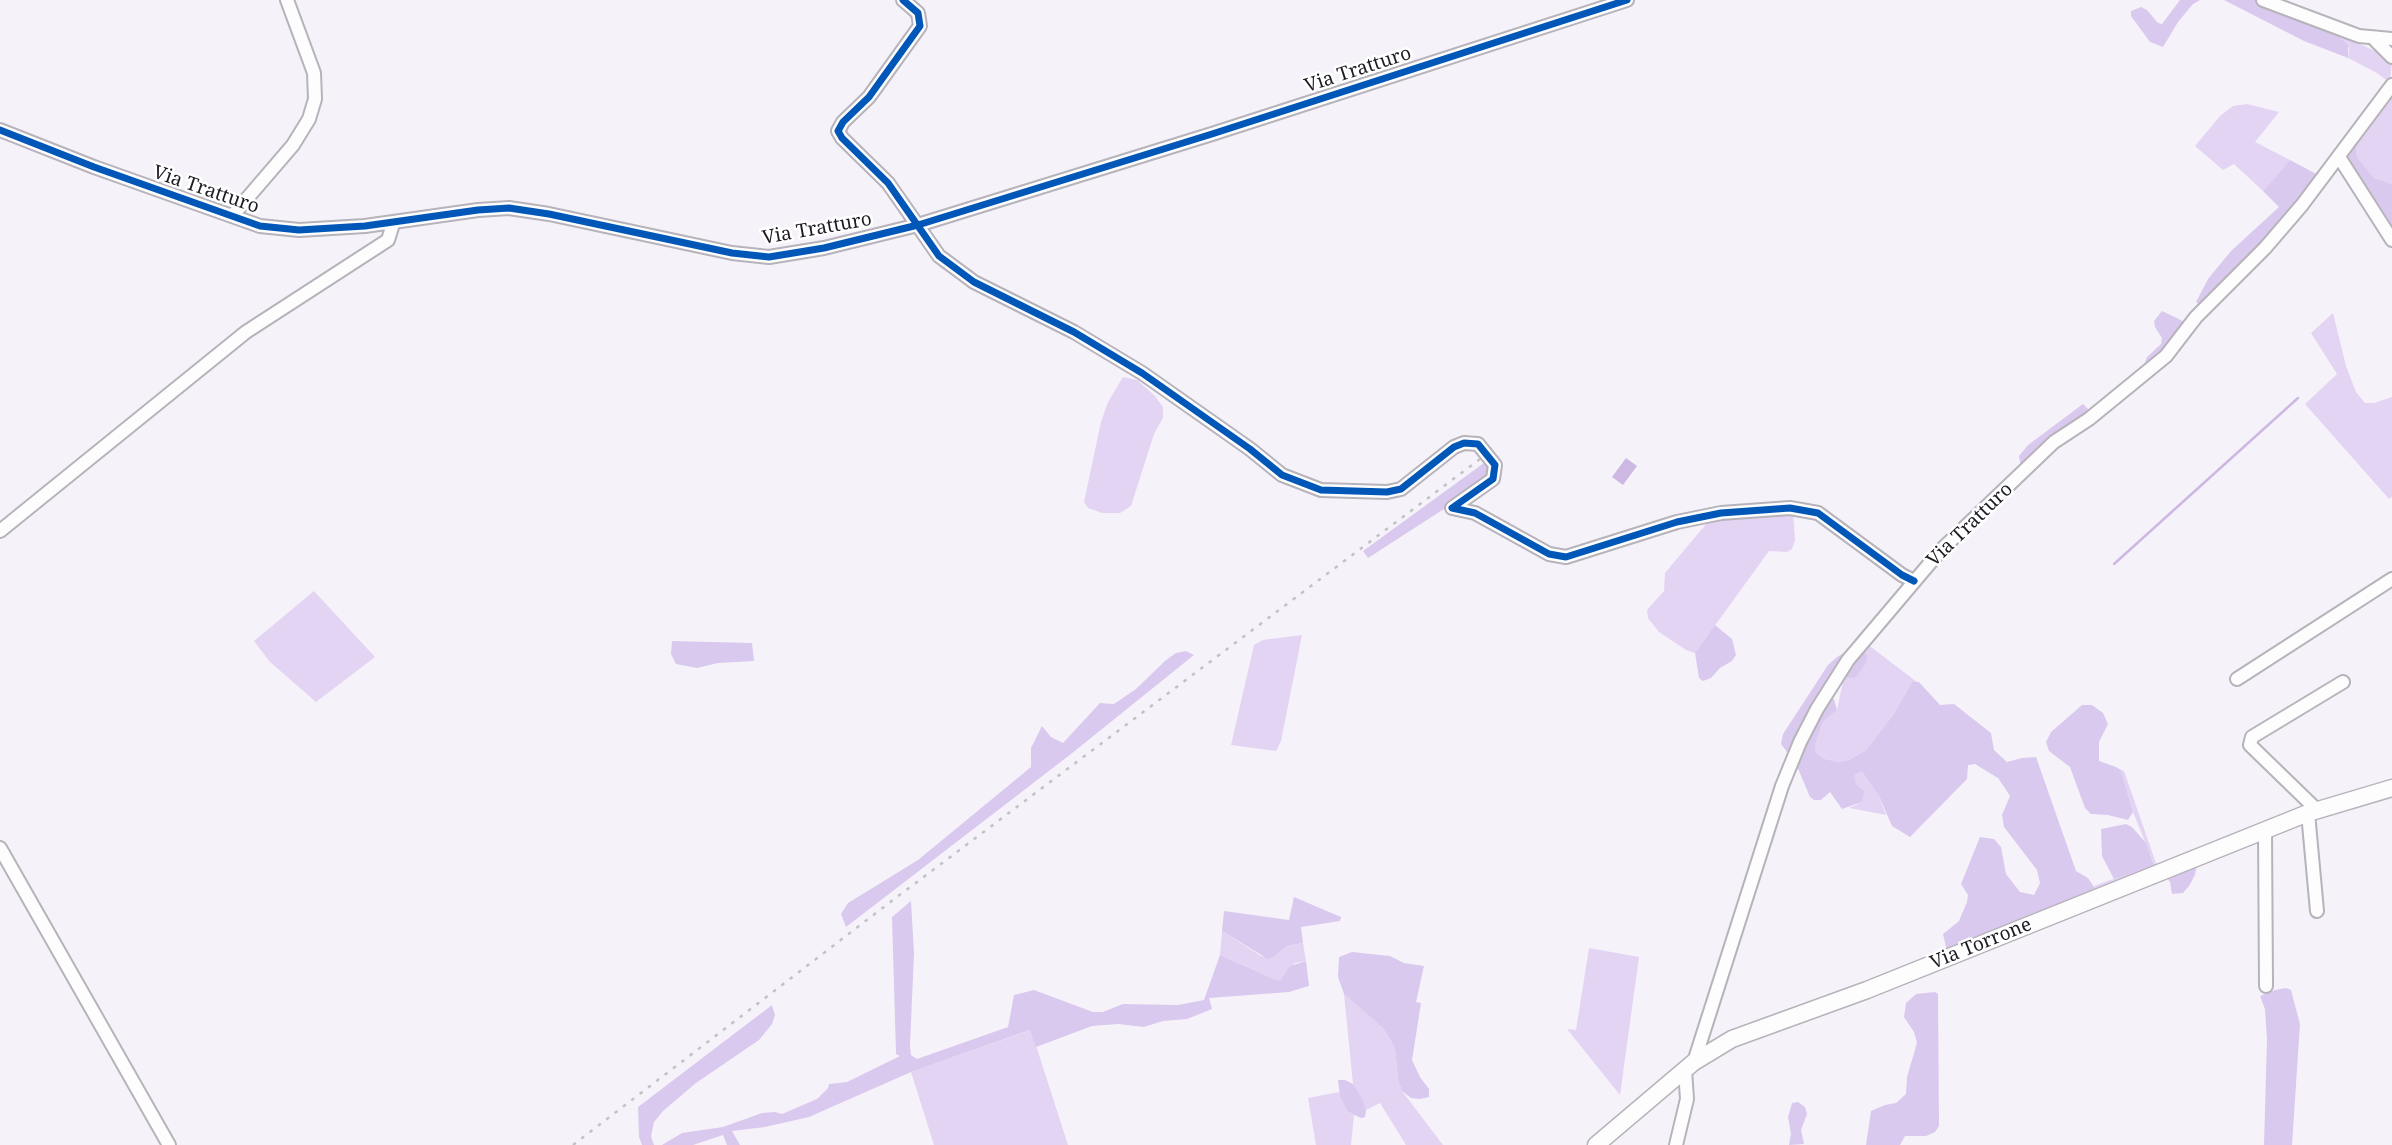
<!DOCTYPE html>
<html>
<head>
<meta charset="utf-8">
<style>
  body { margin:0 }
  canvas { display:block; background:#f6f2fa }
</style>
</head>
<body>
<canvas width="2392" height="1145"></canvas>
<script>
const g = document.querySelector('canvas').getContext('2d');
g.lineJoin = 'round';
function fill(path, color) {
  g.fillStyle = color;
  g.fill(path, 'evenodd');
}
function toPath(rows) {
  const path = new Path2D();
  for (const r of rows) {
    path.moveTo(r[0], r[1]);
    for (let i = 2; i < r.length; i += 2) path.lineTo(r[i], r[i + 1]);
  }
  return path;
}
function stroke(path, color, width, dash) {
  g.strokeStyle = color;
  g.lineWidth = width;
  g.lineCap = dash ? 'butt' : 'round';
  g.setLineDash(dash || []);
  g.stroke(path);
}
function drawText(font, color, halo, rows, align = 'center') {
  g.font = font + ' "Noto Serif",serif';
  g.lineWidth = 5;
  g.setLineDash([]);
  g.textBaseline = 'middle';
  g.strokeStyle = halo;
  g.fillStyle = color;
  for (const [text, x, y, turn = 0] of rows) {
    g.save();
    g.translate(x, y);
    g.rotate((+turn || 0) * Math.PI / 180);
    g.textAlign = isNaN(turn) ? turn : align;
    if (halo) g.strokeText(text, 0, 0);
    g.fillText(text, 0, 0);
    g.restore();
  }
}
fill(toPath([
  [2332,31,2388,57,2392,62,2390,83,2377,73,2348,58,2349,48],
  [2392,96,2392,184,2374,178,2357,157,2355,138],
  [2247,104,2279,112,2255,142,2290,160,2263,191,2234,164,2223,170,2195,146,2220,116,2233,106],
  [2333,313,2346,366,2356,392,2365,403,2374,403,2392,397,2392,497,2389,499,2305,404,2337,374,2311,333],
  [1123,377,1137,380,1155,396,1163,407,1163,418,1154,434,1131,506,1120,513,1102,513,1088,508,1084,502,1101,422,1108,402],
  [1793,511,1795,541,1792,549,1787,552,1769,551,1695,653,1686,650,1659,632,1648,618,1647,610,1664,591,1665,573,1712,517],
  [314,591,375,657,316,702,270,662,254,641],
  [1302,635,1281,741,1276,751,1231,745,1254,645,1263,640],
  [1867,644,1917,682,1912,682,1893,715,1866,750,1849,760,1839,762,1825,759,1816,753,1815,745,1819,733,1823,722,1837,710,1844,677],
  [1862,770,1879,796,1886,815,1849,808,1862,802,1853,775],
  [2121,770,2124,771,2157,866,2096,890,2094,886,2154,864,2133,812],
  [1222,931,1261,956,1275,956,1287,946,1303,943,1306,961,1295,963,1282,980,1274,979,1220,955],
  [1589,948,1639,957,1620,1095,1567,1029,1576,1030],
  [1344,994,1384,1029,1395,1048,1398,1080,1402,1091,1443,1145,1406,1145,1380,1103,1366,1110,1353,1084],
  [1031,1030,1068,1145,934,1145,911,1072],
  [1339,1092,1348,1112,1354,1115,1351,1145,1316,1145,1308,1098]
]), '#e3d4f4');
fill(toPath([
  [2180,0,2200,0,2193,4,2178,22,2163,47,2150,42,2131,16,2131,11,2141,7,2147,10,2158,23,2162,24],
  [2224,0,2256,0,2332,31,2348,45,2348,58,2304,41],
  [2355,138,2357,157,2374,178,2392,184,2392,236,2341,158],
  [2290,160,2322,177,2258,248,2201,306,2196,302,2208,279,2231,251,2279,207,2263,191],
  [2162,311,2187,323,2162,354,2148,364,2145,362,2147,357,2161,344,2162,338,2155,327,2154,321],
  [2083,404,2090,411,2021,468,2019,456,2028,445],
  [1488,460,1492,478,1368,558,1363,551],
  [1715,625,1732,639,1736,655,1732,661,1720,668,1711,678,1703,681,1699,678,1695,653],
  [672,641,752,643,754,661,718,663,697,668,676,664,671,654],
  [1849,650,1864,651,1867,656,1866,663,1857,676,1853,678,1844,677,1822,694,1834,699,1837,710,1823,722,1815,745,1816,753,1825,759,1839,762,1849,760,1866,750,1893,715,1912,682,1919,682,1940,705,1954,704,1991,733,1994,750,2007,762,2022,758,2036,757,2076,871,2088,878,2096,890,1947,951,1943,934,1959,921,1967,902,1968,895,1961,884,1980,837,1994,839,2001,847,2006,874,2020,892,2034,895,2040,883,2037,870,2004,827,2002,815,2010,796,1998,778,1975,764,1968,765,1967,779,1910,837,1892,826,1879,796,1862,771,1854,775,1856,784,1864,791,1862,802,1842,809,1830,792,1821,800,1814,800,1810,797,1796,764,1781,744,1783,734,1828,665,1837,657],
  [1186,651,1194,655,1071,754,846,927,841,914,848,903,918,860,1031,767,1031,748,1042,726,1051,737,1063,743,1100,703,1114,704,1136,689,1166,660,1176,653],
  [2082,705,2092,705,2103,713,2108,724,2099,742,2099,761,2116,767,2121,770,2133,812,2128,820,2108,815,2091,814,2085,808,2070,767,2049,751,2046,742,2051,732],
  [2126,824,2132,827,2146,843,2154,865,2114,879,2102,856,2101,829],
  [2198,859,2195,875,2189,886,2183,893,2172,894,2170,882,2164,874],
  [1294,897,1341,917,1340,921,1301,927,1303,943,1287,946,1275,956,1268,959,1222,931,1224,911,1289,920],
  [911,901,914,953,910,1046,911,1055,917,1059,1008,1027,1014,995,1034,990,1093,1012,1103,1012,1123,1004,1178,1005,1204,1000,1220,955,1274,979,1281,980,1290,966,1306,961,1309,986,1289,992,1209,998,1212,1009,1187,1019,1163,1021,1144,1027,1118,1024,1092,1026,1036,1047,1030,1030,911,1072,809,1117,765,1127,732,1131,740,1145,727,1145,723,1135,693,1145,662,1145,682,1133,723,1127,762,1113,775,1112,782,1114,817,1099,828,1088,829,1084,847,1082,900,1056,896,1054,892,917],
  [1352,952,1390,956,1404,963,1424,966,1416,1002,1421,1003,1412,1060,1420,1077,1429,1089,1429,1097,1420,1099,1411,1098,1402,1091,1398,1080,1395,1048,1384,1029,1344,994,1338,977,1339,957],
  [2286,988,2291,990,2300,1024,2292,1145,2264,1145,2267,1039,2265,1009,2260,996,2275,990],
  [1935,992,1938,994,1939,1126,1935,1132,1926,1136,1905,1136,1900,1145,1866,1145,1871,1111,1885,1105,1896,1103,1906,1094,1907,1077,1917,1043,1914,1032,1904,1017,1906,1003,1916,994],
  [772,1005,775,1015,772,1024,759,1040,696,1083,663,1111,654,1122,651,1136,654,1145,642,1145,639,1137,638,1107],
  [1338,1080,1345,1080,1353,1084,1362,1099,1366,1110,1365,1117,1361,1118,1348,1112,1340,1096],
  [1798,1102,1805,1107,1807,1114,1801,1130,1804,1144,1789,1145,1791,1134,1788,1117,1792,1103]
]), '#dac9ee');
fill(toPath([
  [1626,458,1637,466,1623,485,1612,477]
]), '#cdb8e4');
stroke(toPath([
  [2114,564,2298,398]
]), '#cdb8e4', 2.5);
const street = toPath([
  [903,0,918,13,920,26,869,97,843,122,838,131,842,138,888,183,939,256,974,282,1074,332,1142,373,1250,449,1282,475,1321,490,1387,492,1401,489,1454,447,1464,443,1478,444,1495,465,1493,479,1452,508,1475,513,1549,554,1566,557,1677,522,1721,513,1790,508,1818,513,1902,575,1914,581],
  [2263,0,2359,36,2392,39],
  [2374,39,2392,57],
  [0,130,94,167,260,226,299,230,365,226,478,210,509,208,549,214,732,253,769,257,824,248,918,225,1212,134,1627,0],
  [2339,157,2392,240],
  [232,216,293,145,309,119,315,99,314,73,287,0],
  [0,531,246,332,388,240,393,224],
  [2237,679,2392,579],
  [2318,811,2250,745,2252,737,2343,682],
  [2308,813,2317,911],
  [2265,830,2266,986],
  [0,848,169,1145],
  [1694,1062,1782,786,1800,742,1817,709,1848,660,1941,550,2054,442,2089,419,2166,356,2196,317,2265,248,2302,205,2392,85],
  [1676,1145,1687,1099,1685,1070]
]);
const secondary = toPath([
  [1596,1145,1694,1062,1732,1039,1867,990,2308,813,2392,788]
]);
stroke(street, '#b7b3ba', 16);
stroke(secondary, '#b7b3ba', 19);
stroke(street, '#fefdfe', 12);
stroke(secondary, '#fefdfe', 16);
stroke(toPath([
  [573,1145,893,900,1480,459]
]), '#c2c1c4', 2.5, [3.5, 7]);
stroke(toPath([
  [903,0,918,13,920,26,869,97,843,122,838,131,842,138,888,183,939,256,974,282,1074,332,1142,373,1250,449,1282,475,1321,490,1387,492,1401,489,1454,447,1464,443,1478,444,1495,465,1493,479,1452,508,1475,513,1549,554,1566,557,1677,522,1721,513,1790,508,1818,513,1902,575,1914,581],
  [0,130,94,167,260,226,299,230,365,226,478,210,509,208,549,214,732,253,769,257,824,248,918,225,1212,134,1627,0]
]), '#0057b8', 7);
drawText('19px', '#1e1b22', '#fff', [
  ["Via Tratturo",1358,70,-18],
  ["Via Tratturo",206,190,19],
  ["Via Tratturo",817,229,-10],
  ["Via Tratturo",1970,525,-44],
  ["Via Torrone",1981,944,-22]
]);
</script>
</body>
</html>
